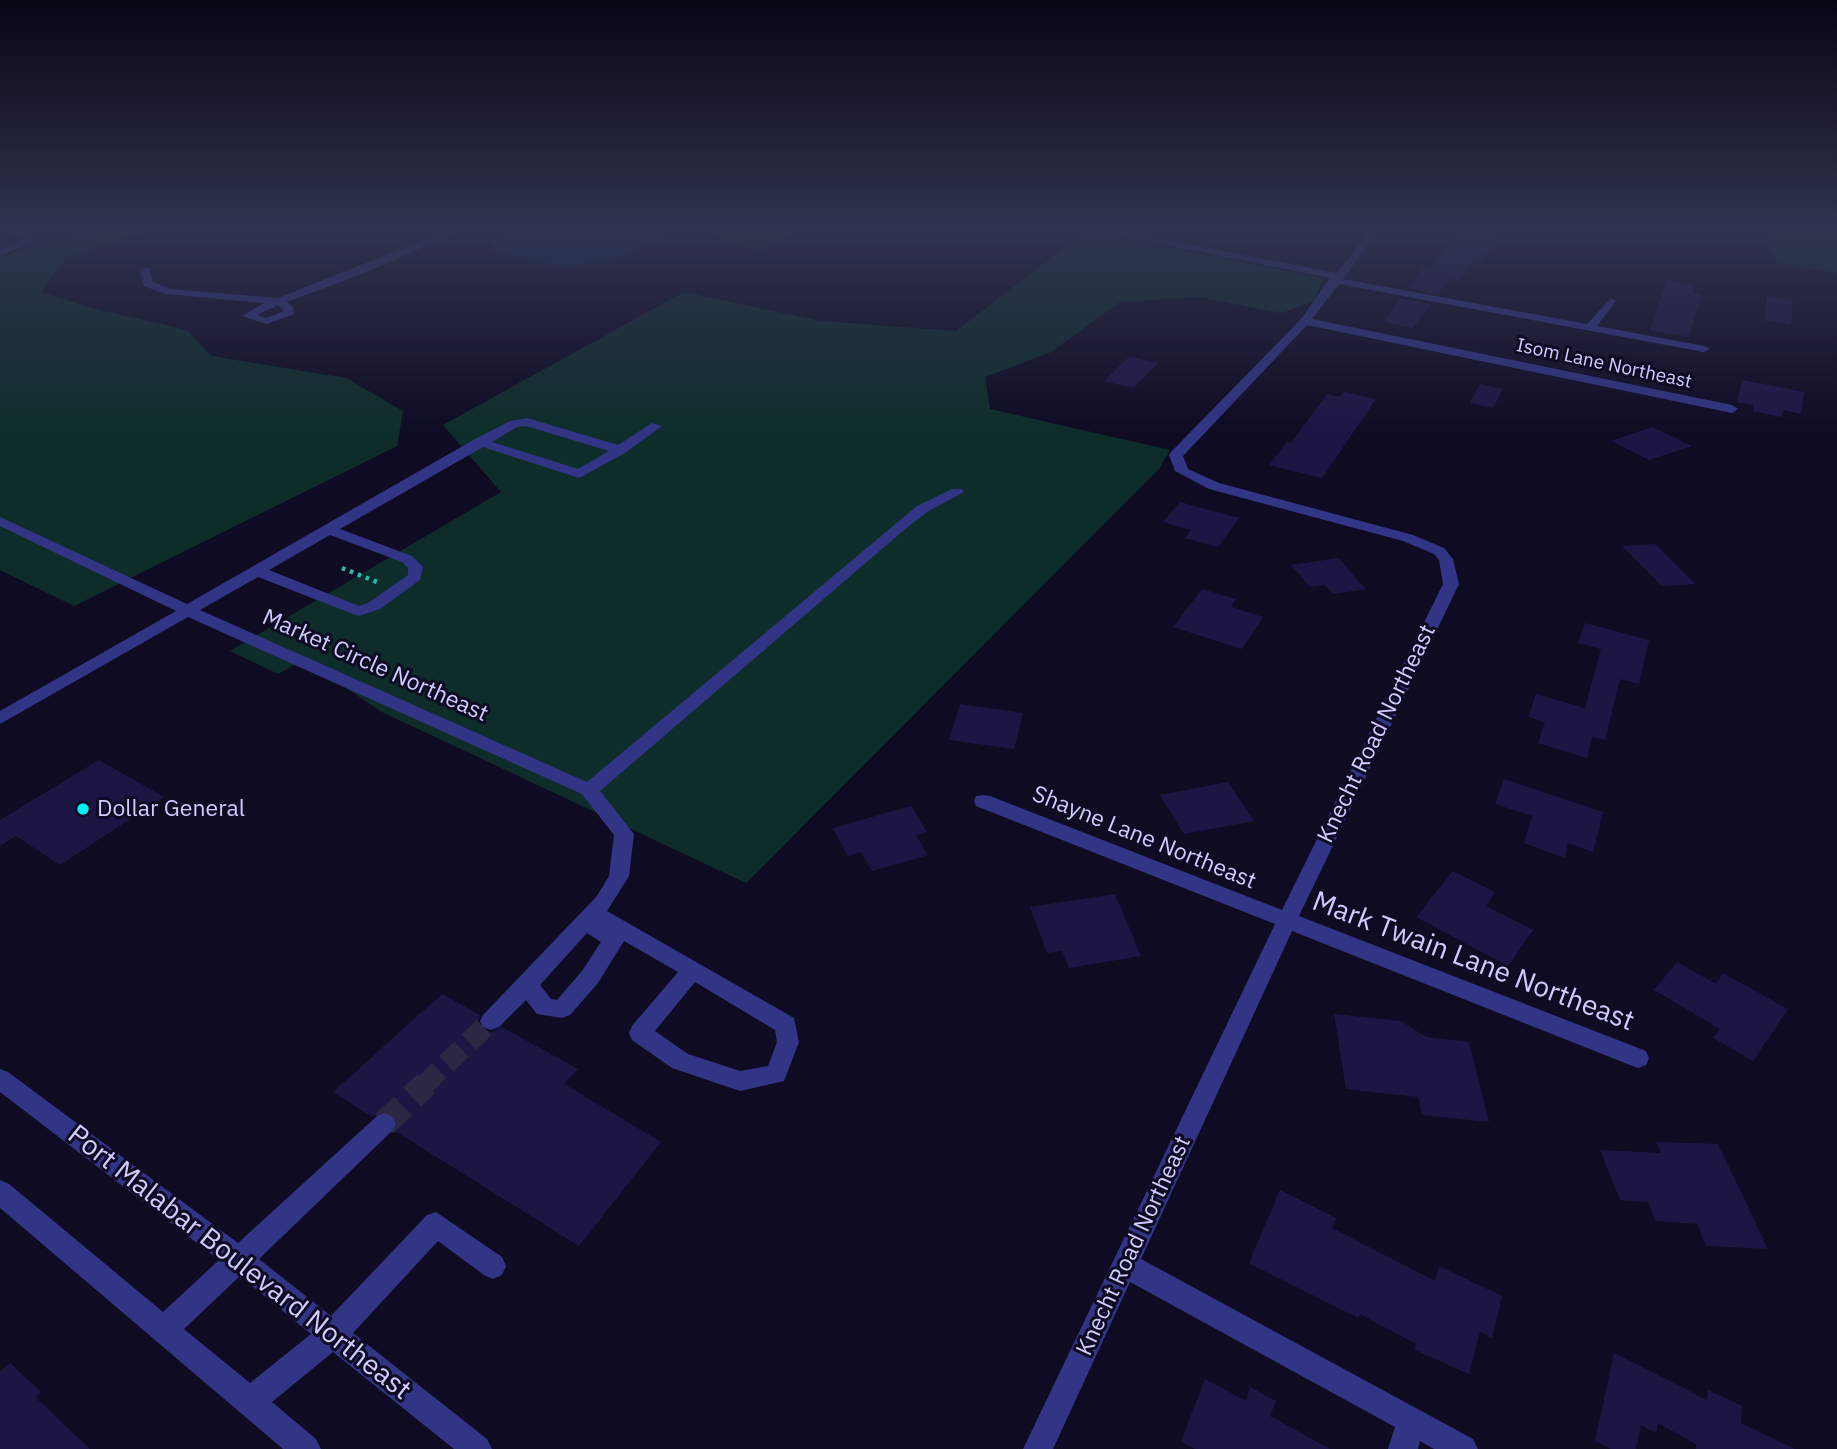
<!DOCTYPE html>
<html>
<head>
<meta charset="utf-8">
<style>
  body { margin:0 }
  canvas { display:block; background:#0e0b23 }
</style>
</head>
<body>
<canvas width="1837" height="1449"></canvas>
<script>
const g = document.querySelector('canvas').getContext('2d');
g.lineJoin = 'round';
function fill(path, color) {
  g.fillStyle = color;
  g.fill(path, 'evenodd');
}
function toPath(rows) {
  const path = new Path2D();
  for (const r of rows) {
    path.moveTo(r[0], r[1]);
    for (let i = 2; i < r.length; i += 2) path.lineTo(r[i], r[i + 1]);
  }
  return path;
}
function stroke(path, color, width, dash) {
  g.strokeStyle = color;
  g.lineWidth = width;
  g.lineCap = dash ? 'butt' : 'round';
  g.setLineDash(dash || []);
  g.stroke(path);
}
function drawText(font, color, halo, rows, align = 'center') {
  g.font = font + ' "IBM Plex Sans",sans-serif';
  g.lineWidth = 6;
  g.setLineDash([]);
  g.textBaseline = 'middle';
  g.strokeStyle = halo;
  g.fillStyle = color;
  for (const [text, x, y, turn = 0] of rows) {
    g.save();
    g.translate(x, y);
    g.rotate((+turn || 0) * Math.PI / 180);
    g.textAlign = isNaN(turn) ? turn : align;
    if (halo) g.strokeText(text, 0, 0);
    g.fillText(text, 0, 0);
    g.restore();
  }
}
fill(toPath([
  [109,230,150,230,66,258,41,292,91,308,187,330,211,356,346,378,403,411,397,446,74,606,0,570,0,257,60,239],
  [708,230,798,230,765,251,735,245],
  [1762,230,1837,230,1837,273,1778,263],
  [1103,235,1323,278,1314,301,1281,313,1200,297,1120,302,1051,352,985,377,990,409,1170,450,1159,469,746,883,382,712,304,660,278,674,230,651,501,492,443,425,684,292,820,321,956,331,1080,236]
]), '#0e2d2a');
fill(toPath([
  [611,230,660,230,667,235,615,260,560,267,496,253,491,241,516,231,587,236]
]), '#072246');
fill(toPath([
  [1459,230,1502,230,1482,261,1473,260,1459,281,1449,279,1438,294,1408,288,1425,266,1432,267],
  [1667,280,1695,285,1692,293,1701,295,1689,337,1650,330],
  [1767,296,1793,300,1791,325,1765,320],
  [1401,298,1430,304,1413,328,1384,322],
  [1129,357,1158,363,1133,388,1104,381],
  [1742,380,1804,392,1801,414,1783,410,1781,417,1753,411,1754,405,1737,402],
  [1480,384,1503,389,1493,408,1470,403],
  [1344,392,1376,399,1322,478,1269,465,1287,442,1291,443,1327,394,1340,397],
  [1653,427,1692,446,1649,460,1611,441],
  [1180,502,1239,518,1218,547,1185,538,1191,530,1163,522],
  [1655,544,1695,584,1662,586,1622,546],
  [1338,558,1366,589,1334,594,1325,585,1310,587,1291,565],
  [1202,589,1236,599,1231,607,1263,617,1242,649,1173,627],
  [1585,623,1649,640,1639,684,1620,679,1605,740,1592,737,1587,758,1538,743,1545,722,1528,717,1536,694,1585,708,1601,649,1578,643],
  [960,704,1023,713,1014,749,949,740],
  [99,760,164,797,60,865,16,836,0,846,0,820],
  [1504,779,1603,812,1593,852,1568,843,1565,858,1524,843,1532,816,1495,804],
  [1228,782,1254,821,1184,834,1160,795],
  [911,806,927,832,916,835,928,855,872,871,861,852,848,856,833,828],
  [1453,871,1495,892,1486,906,1533,930,1508,966,1416,917],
  [1115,894,1141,956,1069,968,1062,951,1047,953,1030,907],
  [1677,962,1716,984,1723,973,1788,1009,1753,1061,1713,1038,1720,1029,1654,990],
  [442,994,480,1015,478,1022,482,1029,492,1032,502,1027,578,1069,564,1084,661,1142,579,1246,395,1131,398,1123,393,1115,383,1111,372,1117,333,1092],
  [1334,1014,1401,1021,1426,1037,1469,1042,1489,1122,1422,1115,1418,1097,1346,1089],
  [1656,1142,1718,1144,1768,1249,1706,1246,1697,1224,1656,1221,1648,1202,1620,1200,1600,1150,1661,1153],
  [1280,1190,1336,1218,1332,1228,1435,1281,1439,1266,1502,1296,1492,1338,1480,1332,1469,1374,1415,1350,1416,1344,1360,1314,1358,1318,1249,1263],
  [1614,1353,1707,1400,1708,1390,1742,1406,1741,1423,1795,1449,1696,1449,1696,1444,1658,1423,1656,1433,1641,1425,1636,1449,1611,1449,1595,1441],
  [10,1363,41,1392,36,1398,90,1449,0,1449,0,1372],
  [1205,1379,1246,1401,1250,1387,1276,1401,1270,1416,1330,1449,1195,1449,1181,1441]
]), '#1c1645');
stroke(toPath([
  [424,1085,491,1021]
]), '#2b2844', 21, [21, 10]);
stroke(toPath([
  [384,1124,426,1084]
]), '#2b2844', 26, [26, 13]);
stroke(toPath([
  [342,568,377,582]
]), '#22bea9', 4.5, [3.5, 5]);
fill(toPath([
  [3,230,18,230,39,239,0,256,0,250,25,239,3,230],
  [449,230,462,230,367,272,287,302,293,307,294,314,267,324,242,316,264,303,165,294,144,286,140,269,149,267,153,282,171,289,278,298,449,230],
  [278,305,284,311,266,318,257,315,278,305],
  [1092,230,1113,230,1337,273,1370,230,1379,230,1343,279,1587,324,1611,298,1616,301,1597,326,1704,346,1710,349,1704,352,1339,284,1312,319,1732,405,1738,409,1732,413,1307,325,1183,456,1188,469,1219,483,1413,535,1444,548,1453,559,1459,584,1299,916,1646,1051,1649,1058,1646,1065,1638,1068,1630,1065,1292,931,1141,1259,1473,1439,1478,1449,1434,1449,1420,1441,1418,1449,1388,1449,1395,1427,1130,1282,1053,1449,1023,1449,1275,924,976,806,974,801,976,796,983,795,990,796,1282,910,1443,584,1439,560,1434,554,1403,541,1209,489,1175,471,1169,455,1171,452,1301,319,1330,278,1092,230],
  [527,418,618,445,652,423,662,426,625,453,579,478,483,447,340,529,412,556,423,567,420,580,380,609,359,616,353,614,258,577,200,610,587,782,917,506,952,489,962,489,964,492,927,512,904,530,600,791,634,834,629,876,607,911,794,1018,799,1042,784,1081,740,1091,672,1068,632,1040,629,1033,632,1026,678,972,624,941,598,983,570,1015,562,1018,537,1014,526,1000,499,1027,491,1030,483,1027,480,1021,483,1015,597,896,609,876,614,835,582,794,188,617,0,724,0,711,176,611,0,526,0,517,187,604,475,439,510,421,527,418],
  [526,426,609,451,578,469,492,442,517,427,526,426],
  [330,535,402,562,408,568,408,575,368,603,359,606,269,570,330,535],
  [587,933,601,942,582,971,557,1000,551,999,540,985,587,933],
  [695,982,775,1030,777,1042,768,1066,740,1071,688,1054,655,1031,695,982],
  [0,1069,8,1072,238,1243,376,1117,384,1113,392,1117,396,1124,392,1131,259,1259,331,1316,427,1215,436,1212,502,1257,506,1266,502,1275,493,1279,484,1275,438,1241,353,1333,487,1439,492,1449,454,1449,333,1352,272,1402,316,1439,321,1449,283,1449,0,1208,0,1180,9,1184,163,1312,219,1260,0,1092,0,1069],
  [240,1276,311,1334,250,1383,184,1329,240,1276]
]), '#323486');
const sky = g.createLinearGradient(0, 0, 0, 433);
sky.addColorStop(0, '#080613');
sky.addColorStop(0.53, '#303450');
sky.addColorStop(1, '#30345000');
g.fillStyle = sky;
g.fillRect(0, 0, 1837, 433);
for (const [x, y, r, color] of [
  [83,809,7,"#00f0f8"]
]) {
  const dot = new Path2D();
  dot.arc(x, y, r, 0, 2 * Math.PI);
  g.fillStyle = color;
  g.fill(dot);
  stroke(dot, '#0e0b23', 2.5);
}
drawText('19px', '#cfcdff', '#0e0b23', [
  ["Isom Lane Northeast",1604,364,12]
]);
drawText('23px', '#cfcdff', '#0e0b23', [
  ["Market Circle Northeast",375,666,24],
  ["Knecht Road Northeast",1377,734,-64],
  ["Shayne Lane Northeast",1144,838,22],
  ["Knecht Road Northeast",1134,1246,-65]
]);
drawText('23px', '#cfcdff', '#0e0b23', [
  ["Dollar General",97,809]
], 'left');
drawText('28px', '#cfcdff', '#0e0b23', [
  ["Mark Twain Lane Northeast",1473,962,21],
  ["Port Malabar Boulevard Northeast",239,1263,38]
]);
</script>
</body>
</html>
